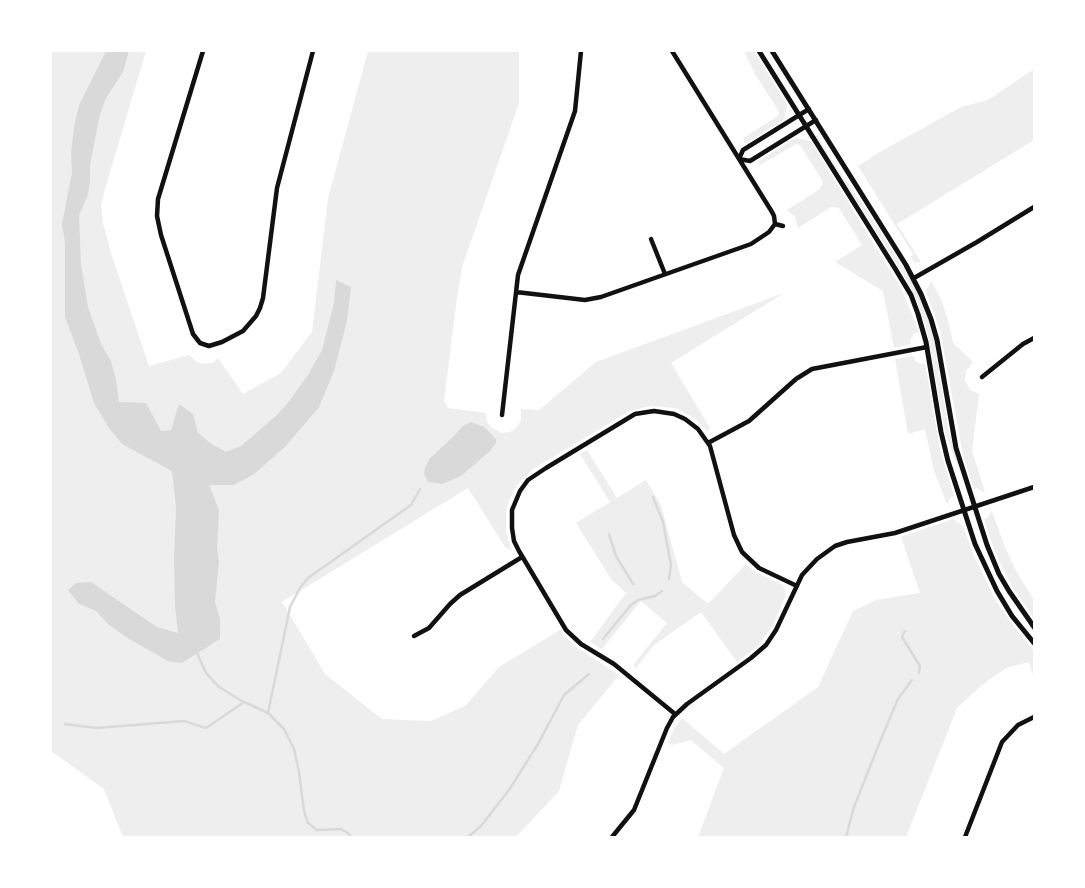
<!DOCTYPE html>
<html>
<head>
<meta charset="utf-8">
<style>
  body { margin:0 }
  #map { position:relative; width:1085px; height:888px; overflow:hidden; background:#fff; font-family:"Source Sans 3",sans-serif }
  canvas { display:block }
  .frame { position:absolute; inset:0; border:52px solid #fff; pointer-events:none }
</style>
</head>
<body>
<div id="map">
<canvas width="1085" height="888"></canvas>
<div class="frame"></div>
</div>
<script>
const g = document.querySelector('canvas').getContext('2d');
g.lineJoin = 'round';
function fill(path, color) {
  g.fillStyle = color;
  g.fill(path, 'evenodd');
}
function toPath(rows) {
  const path = new Path2D();
  for (const r of rows) {
    path.moveTo(r[0], r[1]);
    for (let i = 2; i < r.length; i += 2) path.lineTo(r[i], r[i + 1]);
  }
  return path;
}
function stroke(path, color, width, dash) {
  g.strokeStyle = color;
  g.lineWidth = width;
  g.lineCap = dash ? 'butt' : 'round';
  g.setLineDash(dash || []);
  g.stroke(path);
}
fill(toPath([
  [51,51,146,51,105,189,101,205,103,223,111,253,149,366,189,355,197,362,202,364,212,363,218,358,243,394,281,373,312,332,328,198,368,51,519,51,519,103,463,264,458,290,444,401,448,408,486,413,486,420,492,428,502,433,510,432,516,428,521,421,521,409,539,410,596,362,784,293,671,363,710,428,707,431,694,418,675,408,651,406,630,411,533,469,518,484,509,500,506,513,506,532,512,551,505,547,468,488,282,602,325,674,382,719,431,721,465,706,499,667,560,630,573,645,619,675,578,725,559,791,516,837,123,837,104,789,51,751],
  [744,51,754,51,787,104,784,120,745,144,743,138,778,116,779,112,754,72],
  [1034,69,1034,140,897,224,921,262,915,263,911,257,913,254,858,166,878,153,961,107,988,100],
  [815,135,817,136,840,172,870,215,917,289,927,315,933,334,949,432,962,478,945,432,929,341,925,324,916,299,906,279],
  [795,138,811,141,902,290,919,332,913,334,913,337,910,340,911,344,894,348,883,291,835,262,862,245,839,208,831,207,798,228,795,217,787,210,820,189,823,182,800,145,796,144,760,165,757,162],
  [931,281,941,299,948,320,953,343,973,362,966,371,965,380,970,390,979,394,972,451,985,492,982,492,977,488,974,490,963,455,940,330,925,289,928,288],
  [914,356,915,361,921,364,925,363,940,449,954,496,951,497,947,504,934,471,925,429,908,434,895,359],
  [587,450,617,498,646,480,661,505,682,582,708,604,746,564,754,571,783,585,786,595,773,625,757,647,737,662,701,612,654,645,636,668,633,665,667,623,641,601,602,649,590,642,626,593,611,579,576,523,610,502,580,454],
  [992,511,1004,545,1016,571,1034,600,1034,619,1013,588,999,561,991,541,984,519,987,518],
  [953,519,963,526,974,556,996,601,1016,629,1034,651,1034,679,1029,662,1006,668,982,685,957,708,906,837,698,837,724,768,691,740,672,745,668,743,674,729,682,718,724,754,818,687,853,611,876,600,920,593,901,537]
]), '#eee');
fill(toPath([
  [106,51,129,51,123,72,106,98,100,114,90,165,90,181,88,195,79,215,81,264,88,307,101,344,111,361,116,380,119,402,146,403,161,431,171,430,179,404,193,414,198,433,213,445,226,452,241,446,276,416,287,404,308,375,322,350,334,303,336,280,351,287,347,321,334,371,319,407,285,447,254,474,234,485,209,485,219,510,217,547,219,562,215,602,220,619,220,639,182,663,168,661,129,639,109,625,96,611,79,604,68,590,76,583,91,582,157,627,178,633,175,606,174,559,176,508,172,471,122,444,109,428,94,403,79,354,65,317,65,243,62,224,72,173,71,153,74,127,79,105],
  [471,422,484,427,496,439,496,443,490,451,461,476,442,484,428,482,424,474,425,468,430,458,451,439,463,426]
]), '#d9d9d9');
stroke(toPath([
  [653,497,663,522,671,565,669,579],
  [609,534,616,556,633,584],
  [905,631,902,637,920,666,919,673],
  [603,639,631,605,638,600,655,596,662,591],
  [197,653,206,673,219,687,240,700,268,713,284,729,294,749,299,772,304,811,308,823,317,830,341,829,348,833,351,837],
  [268,713,290,607,300,588,308,578,411,505,420,489],
  [65,724,96,728,184,721,206,728,244,702],
  [468,837,481,826,509,790,538,744,564,695,589,674],
  [846,837,854,807,879,744,898,699,912,680]
]), '#d9d9d9', 2.5);
stroke(toPath([
  [203,51,158,199,157,216,161,235,193,334,200,343,209,346,222,342,243,331,256,316,260,308,263,298,277,188,313,51],
  [672,51,772,212,774,216,775,224],
  [809,109,743,150,739,159,750,161,816,120],
  [775,224,783,226],
  [651,239,665,274],
  [914,278,977,242,1034,207],
  [516,292,585,300,601,297,751,244,769,232,775,224],
  [982,377,1023,344,1034,338],
  [502,415,518,275,575,111,581,51],
  [708,443,749,421,796,379,812,369,927,347],
  [414,636,429,628,450,604,460,595,522,557],
  [675,714,614,664,581,644,566,630,519,551,514,541,512,528,512,510,520,491,528,480,546,468,635,414,654,411,674,414,685,419,698,429,710,446,734,535,742,552,759,568,797,586],
  [612,837,634,810,667,728,673,717,687,704,751,658,766,645,776,630,802,575,817,559,835,546,847,542,895,533,1034,487],
  [965,837,1002,742,1018,725,1034,717]
]), '#111', 4.5);
stroke(toPath([
  [759,51,896,270,911,295,918,314,926,342,941,432,948,461,975,544,997,591,1012,616,1034,643],
  [772,51,906,265,921,294,931,319,937,340,956,448,987,545,999,574,1009,591,1034,627]
]), '#111', 5);
</script>
</body>
</html>
